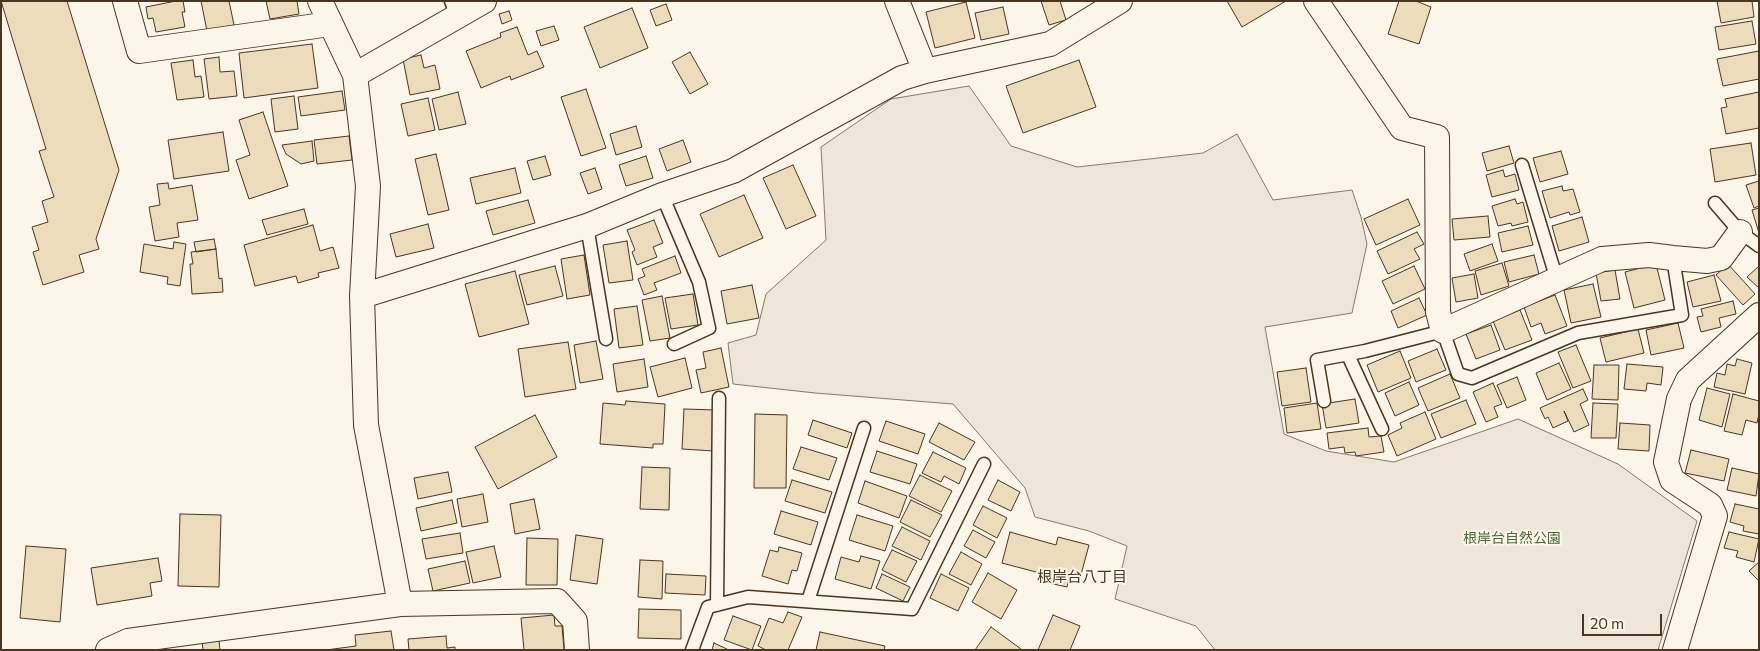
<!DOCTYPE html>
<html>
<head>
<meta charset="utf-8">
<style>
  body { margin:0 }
  #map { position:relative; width:1760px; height:651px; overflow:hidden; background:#fbf6e9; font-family:Commissioner,sans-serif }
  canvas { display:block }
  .frame { position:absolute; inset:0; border:2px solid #4a3520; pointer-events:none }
  .scale { position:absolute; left:1582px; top:614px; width:80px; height:22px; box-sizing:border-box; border:2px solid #4a3520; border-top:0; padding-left:6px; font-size:15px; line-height:18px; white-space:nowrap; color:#4a3520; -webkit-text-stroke:4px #fbf6e9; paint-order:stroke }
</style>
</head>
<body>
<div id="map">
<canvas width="1760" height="651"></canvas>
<div class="frame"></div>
<div class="scale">20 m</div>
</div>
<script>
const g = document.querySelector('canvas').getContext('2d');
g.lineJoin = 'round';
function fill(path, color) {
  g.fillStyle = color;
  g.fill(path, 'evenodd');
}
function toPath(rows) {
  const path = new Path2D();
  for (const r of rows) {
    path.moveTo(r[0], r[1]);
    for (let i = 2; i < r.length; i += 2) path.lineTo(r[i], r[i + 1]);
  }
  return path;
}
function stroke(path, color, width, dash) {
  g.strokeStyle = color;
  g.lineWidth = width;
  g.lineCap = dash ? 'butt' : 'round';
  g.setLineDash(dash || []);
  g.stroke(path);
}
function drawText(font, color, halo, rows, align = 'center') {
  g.font = font + ' Commissioner,"Noto Sans JP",sans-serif';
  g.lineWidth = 4;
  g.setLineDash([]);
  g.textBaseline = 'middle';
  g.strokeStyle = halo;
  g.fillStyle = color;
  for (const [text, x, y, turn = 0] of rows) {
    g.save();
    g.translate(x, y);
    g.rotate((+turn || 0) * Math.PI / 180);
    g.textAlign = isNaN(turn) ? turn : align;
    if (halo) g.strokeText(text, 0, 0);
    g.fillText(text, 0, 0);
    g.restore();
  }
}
const green = toPath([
  [969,86,1011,146,1077,167,1203,153,1237,134,1273,200,1352,190,1361,217,1367,244,1352,313,1265,327,1284,434,1326,451,1394,462,1518,419,1618,464,1697,521,1658,650,1215,650,1196,626,1115,599,1127,546,1089,531,1035,517,1025,488,953,404,815,393,733,384,728,343,756,335,766,294,826,240,821,147,891,99,969,86]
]);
fill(green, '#ede6d9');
stroke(green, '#887966', 1);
const building = toPath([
  [1,1,67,1,119,170,96,239,99,249,79,255,84,272,43,285,33,252,39,250,32,227,48,222,42,201,54,197,39,151,46,149,1,1],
  [176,1,183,1,185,12,182,12,185,27,156,32,153,18,148,19,146,7,176,1],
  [201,1,229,1,234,25,207,31,201,1],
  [266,1,297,1,299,14,270,19,266,1],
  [1041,1,1060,1,1066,20,1049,25,1041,1],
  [1227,1,1286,1,1242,27,1227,1],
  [1399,1,1416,1,1431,7,1419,44,1388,34,1399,1],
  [1717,1,1752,1,1754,17,1721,23,1717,1],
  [966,2,975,38,935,48,926,12,966,2],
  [666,4,672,20,656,26,650,10,666,4],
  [1003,7,1009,34,981,40,975,13,1003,7],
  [632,8,648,48,600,68,584,27,632,8],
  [509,11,512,20,502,24,499,14,509,11],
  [1752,21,1756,44,1719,50,1715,27,1752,21],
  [554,26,559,40,541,46,536,31,554,26],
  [517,27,528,55,537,51,544,67,511,80,510,76,481,88,466,51,501,37,500,33,517,27],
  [312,44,318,88,244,98,239,53,312,44],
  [1759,51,1759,79,1723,86,1717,59,1759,51],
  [690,52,708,84,690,94,672,62,690,52],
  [421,55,424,68,435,65,440,89,410,95,403,59,421,55],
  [219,57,220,72,234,71,237,96,209,99,204,59,219,57],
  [193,60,195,77,201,76,204,97,177,100,171,63,193,60],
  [1079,60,1096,107,1023,133,1006,86,1079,60],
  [586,89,606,148,581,156,561,97,586,89],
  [342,91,345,110,301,116,298,97,342,91],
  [458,92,466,124,439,130,432,99,458,92],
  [1759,92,1759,128,1726,134,1721,108,1727,107,1725,99,1759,92],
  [294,96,298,129,275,132,271,99,294,96],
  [428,98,435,130,408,136,401,104,428,98],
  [263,112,288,186,249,199,236,160,250,155,239,120,263,112],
  [636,126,642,147,616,155,610,134,636,126],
  [223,132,229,171,174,179,168,140,223,132],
  [349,136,352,160,317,164,314,140,349,136],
  [683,140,691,162,667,171,659,149,683,140],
  [312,141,314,161,301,164,286,154,282,145,312,141],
  [1751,143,1756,175,1715,182,1710,149,1751,143],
  [1509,146,1514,163,1487,171,1482,153,1509,146],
  [1561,151,1568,174,1540,182,1533,158,1561,151],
  [436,154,449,210,428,215,415,159,436,154],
  [545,156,551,175,533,180,527,161,545,156],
  [646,156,653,178,626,186,619,165,646,156],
  [793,165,816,216,786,229,763,178,793,165],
  [515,168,521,193,476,204,470,178,515,168],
  [595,168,602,189,588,194,580,173,595,168],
  [1503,170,1505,177,1515,174,1519,190,1492,197,1486,175,1503,170],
  [1759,181,1759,206,1754,208,1746,185,1759,181],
  [168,183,169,189,192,185,198,220,177,223,179,237,155,241,149,207,160,205,157,184,168,183],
  [1562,186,1563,191,1573,189,1580,212,1570,215,1569,212,1550,218,1542,191,1562,186],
  [744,195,763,238,719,257,700,214,744,195],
  [1408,199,1420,225,1376,245,1364,219,1408,199],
  [1515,199,1517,204,1523,202,1528,222,1512,226,1511,223,1498,226,1492,206,1515,199],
  [528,200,535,223,493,235,486,211,528,200],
  [1759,208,1759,233,1752,210,1759,208],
  [304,209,308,224,267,235,262,220,304,209],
  [1488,216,1490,237,1454,240,1452,219,1488,216],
  [1582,217,1589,242,1559,251,1552,226,1582,217],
  [654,220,663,243,653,247,657,257,637,265,632,252,635,250,627,230,654,220],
  [428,224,434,248,396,257,390,234,428,224],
  [313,225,320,251,333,247,339,268,318,273,319,277,298,283,296,276,255,286,244,245,313,225],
  [1528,226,1533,245,1502,252,1498,233,1528,226],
  [1417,232,1424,244,1414,249,1420,259,1388,274,1377,251,1417,232],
  [214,239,216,249,196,252,194,242,214,239],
  [627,241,633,280,609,283,603,245,627,241],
  [174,242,186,244,180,286,167,284,168,277,140,272,144,244,173,249,174,242],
  [1492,244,1498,261,1470,271,1464,254,1492,244],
  [216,249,219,279,222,278,223,292,192,294,190,264,193,264,191,252,216,249],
  [584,255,590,295,567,299,561,259,584,255],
  [1534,255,1539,274,1509,282,1504,262,1534,255],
  [675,256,681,273,654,283,657,290,644,295,638,279,645,276,642,269,675,256],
  [1502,263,1509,286,1481,295,1475,271,1502,263],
  [1656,264,1665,300,1634,308,1625,272,1656,264],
  [1728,264,1755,294,1743,305,1716,275,1728,264],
  [555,266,563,296,527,305,519,275,555,266],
  [1414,266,1425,289,1393,304,1382,281,1414,266],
  [1759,266,1759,288,1747,277,1759,266],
  [1615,270,1620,299,1601,301,1596,273,1615,270],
  [515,271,529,324,479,337,465,284,515,271],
  [1474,274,1478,298,1456,302,1452,278,1474,274],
  [1714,275,1721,301,1693,307,1687,282,1714,275],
  [1593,284,1601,317,1571,323,1564,290,1593,284],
  [752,285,759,318,727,324,721,291,752,285],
  [693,294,698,325,671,329,665,298,693,294],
  [1555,295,1567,326,1545,334,1541,323,1531,327,1524,307,1555,295],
  [662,296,670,338,650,341,642,300,662,296],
  [1419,298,1427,315,1398,328,1391,311,1419,298],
  [1733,301,1736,314,1719,318,1721,327,1701,332,1697,317,1703,316,1701,309,1733,301],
  [637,306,643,345,619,348,614,309,637,306],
  [1520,310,1532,340,1505,350,1493,321,1520,310],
  [1678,323,1684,348,1651,355,1646,330,1678,323],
  [1491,325,1500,350,1476,359,1466,334,1491,325],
  [1638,329,1644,353,1606,362,1600,338,1638,329],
  [596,341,603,379,580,383,574,345,596,341],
  [568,342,576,389,525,397,518,349,568,342],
  [1576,345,1591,381,1573,388,1558,352,1576,345],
  [721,348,729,387,701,393,696,370,706,368,703,352,721,348],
  [1437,349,1446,370,1416,382,1408,361,1437,349],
  [1400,351,1411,378,1378,392,1367,365,1400,351],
  [685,358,692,388,658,397,650,367,685,358],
  [644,359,648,387,617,392,613,364,644,359],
  [1737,359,1752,363,1745,394,1714,387,1717,373,1725,375,1727,364,1735,366,1737,359],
  [1559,363,1571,389,1547,400,1536,373,1559,363],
  [1627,364,1663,367,1661,385,1647,383,1646,391,1624,389,1627,364],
  [1594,365,1619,365,1618,400,1592,399,1594,365],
  [1306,368,1311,402,1282,406,1277,372,1306,368],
  [1450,374,1460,398,1428,411,1418,388,1450,374],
  [1517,377,1526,400,1507,408,1497,385,1517,377],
  [1409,382,1419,405,1395,416,1385,393,1409,382],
  [1493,383,1502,404,1494,407,1498,417,1486,422,1473,392,1493,383],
  [1707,388,1730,394,1722,427,1699,420,1707,388],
  [1583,389,1588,400,1580,404,1589,425,1574,432,1564,411,1568,421,1553,428,1548,417,1545,419,1540,408,1583,389],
  [1733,394,1759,401,1759,414,1757,423,1746,420,1742,435,1724,431,1733,394],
  [1355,399,1359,423,1326,428,1322,404,1355,399],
  [1466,400,1476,424,1441,438,1431,414,1466,400],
  [626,401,665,404,663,444,653,444,653,448,600,444,603,403,625,405,626,401],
  [1317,403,1321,429,1287,433,1284,408,1317,403],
  [1593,403,1618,404,1616,438,1591,438,1593,403],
  [684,409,716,410,714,451,682,449,684,409],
  [1425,412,1436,439,1397,456,1388,435,1402,428,1400,423,1425,412],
  [755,414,787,415,786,488,754,488,755,414],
  [535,415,557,457,498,489,475,447,535,415],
  [813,420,852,433,847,448,808,435,813,420],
  [886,421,925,434,918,454,879,441,886,421],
  [939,423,975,442,964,460,929,442,939,423],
  [1620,423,1650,425,1649,451,1618,449,1620,423],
  [1368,428,1369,437,1381,436,1384,452,1356,456,1355,452,1345,453,1344,447,1329,449,1327,433,1368,428],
  [801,447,837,458,829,480,793,469,801,447],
  [1691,450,1729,459,1724,481,1685,473,1691,450],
  [877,451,917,464,910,484,870,472,877,451],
  [933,452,966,468,959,484,944,476,941,482,922,473,933,452],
  [642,467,670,468,669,510,640,509,642,467],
  [1732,468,1759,474,1756,496,1727,490,1732,468],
  [448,472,452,492,418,499,414,478,448,472],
  [920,475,952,491,941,512,909,496,920,475],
  [792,480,832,492,825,513,785,501,792,480],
  [998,480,1020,492,1011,511,988,500,998,480],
  [865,481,907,496,899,518,858,503,865,481],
  [483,494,488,522,462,527,457,499,483,494],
  [534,499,540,529,515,534,510,504,534,499],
  [452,500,457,523,421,531,416,508,452,500],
  [911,500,942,515,930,537,900,522,911,500],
  [1735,504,1759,509,1759,534,1743,531,1744,526,1730,522,1735,504],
  [983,506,1007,518,997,538,973,525,983,506],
  [781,511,818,522,811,545,774,534,781,511],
  [180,514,221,515,219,587,178,586,180,514],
  [857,515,893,526,885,551,849,540,857,515],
  [902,527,930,541,921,560,892,546,902,527],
  [973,530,995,542,986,558,964,546,973,530],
  [1010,532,1056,545,1058,537,1089,545,1079,582,1069,579,1067,587,1049,583,1051,576,1002,563,1010,532],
  [1729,532,1759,539,1754,562,1736,557,1738,551,1724,548,1729,532],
  [460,533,463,553,426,559,422,539,460,533],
  [576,535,603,539,597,584,570,580,576,535],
  [527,538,558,539,557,585,526,585,527,538],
  [26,546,66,549,60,622,20,618,26,546],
  [494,546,501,577,473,583,466,552,494,546],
  [779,547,802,553,797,571,792,570,788,584,762,576,770,550,778,552,779,547],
  [892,550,917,561,906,582,882,570,892,550],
  [961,552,982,564,971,585,949,574,961,552],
  [861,556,880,561,871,589,835,579,841,557,859,562,861,556],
  [158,558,162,581,150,583,152,596,97,605,91,568,158,558],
  [640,560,663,561,662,599,638,597,640,560],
  [465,561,470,583,433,591,428,569,465,561],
  [1759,562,1759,581,1749,571,1759,562],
  [988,573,1017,590,1001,619,972,602,988,573],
  [666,574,706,576,705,595,665,593,666,574],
  [882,574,910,587,903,601,876,588,882,574],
  [941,574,969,588,958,611,930,598,941,574],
  [639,609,681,610,681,639,638,638,639,609],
  [788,612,802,617,788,650,766,650,758,646,769,618,783,623,788,612],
  [554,615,555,626,562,626,564,650,524,650,521,618,554,615],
  [1053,615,1080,626,1070,650,1038,650,1053,615],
  [733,616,761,626,752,650,724,640,733,616],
  [991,627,1021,649,1020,650,975,650,991,627],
  [391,631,394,650,326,650,356,646,355,635,391,631],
  [820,632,885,646,884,650,816,650,820,632],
  [446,636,447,648,455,647,455,650,409,650,408,639,446,636],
  [219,640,220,650,203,650,202,641,219,640],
  [714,643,729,650,712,650,714,643]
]);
fill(building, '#ecdcbc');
stroke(building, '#4a3520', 1);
const lane = toPath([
  [451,1,457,17],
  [1522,165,1557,280],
  [662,195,699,282,709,328,674,344],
  [1715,203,1740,232,1759,246],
  [587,226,606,339],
  [1348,355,1382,429],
  [1324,401,1317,360,1365,351,1443,331,1458,374,1472,378,1578,333,1682,315,1673,258],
  [808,601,864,428],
  [717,605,719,398],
  [692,650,708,607,748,597,912,609,984,464]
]);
const street = toPath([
  [125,1,139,51,330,24],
  [320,1,355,75,368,186,362,296,366,425,400,604],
  [897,1,925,71],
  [1316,1,1402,128,1437,137,1438,312,1443,331,1602,259,1649,255,1673,258,1707,261,1721,258,1740,232],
  [355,75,484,1],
  [362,296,587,226,662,195,733,171,902,78,925,71,1050,44,1120,1],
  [108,650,128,641,400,604,557,601,575,621,577,650],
  [1675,650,1715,516,1710,505,1672,480,1666,462,1679,399,1688,380,1759,315]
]);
stroke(lane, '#4a3520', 15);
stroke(street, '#4a3520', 26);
stroke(lane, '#fbf6e9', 12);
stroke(street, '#fbf6e9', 24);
drawText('14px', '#436837', '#fbf6e9', [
  ["根岸台自然公園",1512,538]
]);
drawText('15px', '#4a3520', '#fbf6e9', [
  ["根岸台八丁目",1082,577]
]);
</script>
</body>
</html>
